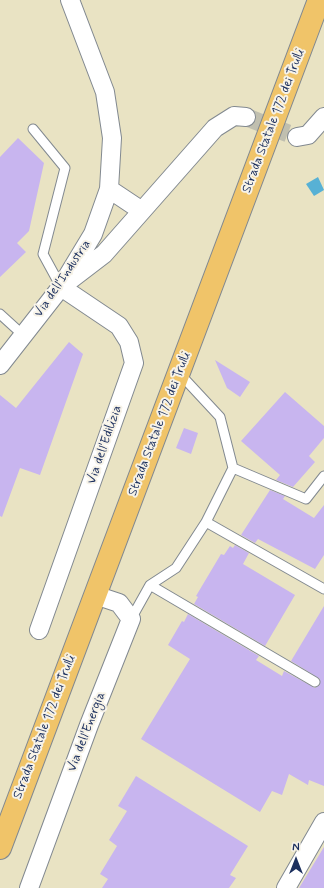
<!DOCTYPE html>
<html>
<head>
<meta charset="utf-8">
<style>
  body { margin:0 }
  #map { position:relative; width:324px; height:888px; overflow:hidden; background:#e9e3c3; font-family:Mynerve,sans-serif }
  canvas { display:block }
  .north { position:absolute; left:276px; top:840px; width:40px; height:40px; -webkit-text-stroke:3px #f7f3e8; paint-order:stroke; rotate:0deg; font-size:11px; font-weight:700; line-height:16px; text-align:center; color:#1b2f5e }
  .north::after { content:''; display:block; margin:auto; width:14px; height:18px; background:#1b2f5e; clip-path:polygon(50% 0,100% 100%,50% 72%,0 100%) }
</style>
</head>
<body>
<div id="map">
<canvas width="324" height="888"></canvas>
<div class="north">N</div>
</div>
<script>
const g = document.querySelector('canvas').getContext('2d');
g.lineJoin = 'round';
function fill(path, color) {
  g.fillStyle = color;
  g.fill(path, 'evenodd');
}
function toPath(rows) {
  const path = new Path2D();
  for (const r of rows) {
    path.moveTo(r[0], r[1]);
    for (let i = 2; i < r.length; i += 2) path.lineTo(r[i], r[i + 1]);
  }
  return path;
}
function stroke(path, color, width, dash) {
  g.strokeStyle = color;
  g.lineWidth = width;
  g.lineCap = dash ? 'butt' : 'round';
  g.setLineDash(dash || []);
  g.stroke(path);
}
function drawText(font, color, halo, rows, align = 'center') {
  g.font = font + ' Mynerve,sans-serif';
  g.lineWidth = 4;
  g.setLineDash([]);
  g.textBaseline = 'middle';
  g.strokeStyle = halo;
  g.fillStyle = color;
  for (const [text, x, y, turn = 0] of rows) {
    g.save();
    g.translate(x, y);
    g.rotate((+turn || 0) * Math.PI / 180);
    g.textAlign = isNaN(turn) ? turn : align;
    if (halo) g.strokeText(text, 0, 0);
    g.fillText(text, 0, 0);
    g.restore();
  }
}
fill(toPath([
  [318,177,324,190,314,196,306,184]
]), '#57b1d5');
fill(toPath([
  [18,138,44,163,29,231,17,243,26,252,0,277,0,157],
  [69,342,83,354,40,475,20,468,2,517,0,516,0,395,16,408],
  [215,360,250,382,240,397,227,388],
  [285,392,324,426,324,438,309,456,315,462,293,487,276,480,280,475,241,441],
  [184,428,198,433,191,454,176,448],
  [270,490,285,496,283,499,314,518,324,505,324,555,315,569,258,539,255,543,241,535],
  [235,545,249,553,243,564,295,595,265,646,194,604,198,597,196,596,221,554,224,555,230,546,233,548],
  [324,606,324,786,309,780,308,785,289,774,282,795,272,791,260,812,141,739,190,659,168,645,182,621,184,622,188,614,259,656,256,660,282,676,284,671,315,688,320,685,320,679,291,661],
  [136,776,248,846,230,875,236,878,229,888,102,888,108,879,100,874,117,846,109,840,127,811,118,806],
  [324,847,324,888,299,888]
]), '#c8b5ef');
stroke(toPath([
  [246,117,297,137]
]), '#c0bfaf', 18, [18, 9]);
const lane = toPath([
  [33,129,65,168,43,254,61,287],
  [0,314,23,335],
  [233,468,306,499,324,476],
  [206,522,324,589],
  [150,585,315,682],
  [131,619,150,585,176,568,206,522,233,468,220,417,180,374]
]);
const street = toPath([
  [297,137,308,135,324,117],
  [109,189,142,211],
  [70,280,104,254,215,128,234,116,246,117],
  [0,365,61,287,93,234,109,189,112,138,105,92,70,0],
  [39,630,134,363,129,342,119,326,61,287],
  [29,888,89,725,131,619,119,603,95,595],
  [286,888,324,822]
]);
const primary = toPath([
  [0,848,319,0]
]);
stroke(lane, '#828990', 11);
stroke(street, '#828990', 20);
stroke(primary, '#828990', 24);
stroke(lane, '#fff', 9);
stroke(street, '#fff', 18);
stroke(primary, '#f0c469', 22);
drawText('13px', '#1b2f5e', '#f7f3e8', [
  ["Strada Statale 172 dei Trulli",274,121,-69],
  ["Via dell'Industria",63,279,-56],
  ["Strada Statale 172 dei Trulli",160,424,-69],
  ["Via dell'Edilizia",105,445,-71],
  ["Strada Statale 172 dei Trulli",45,727,-69],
  ["Via dell'Energia",87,732,-69]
]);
</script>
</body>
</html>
